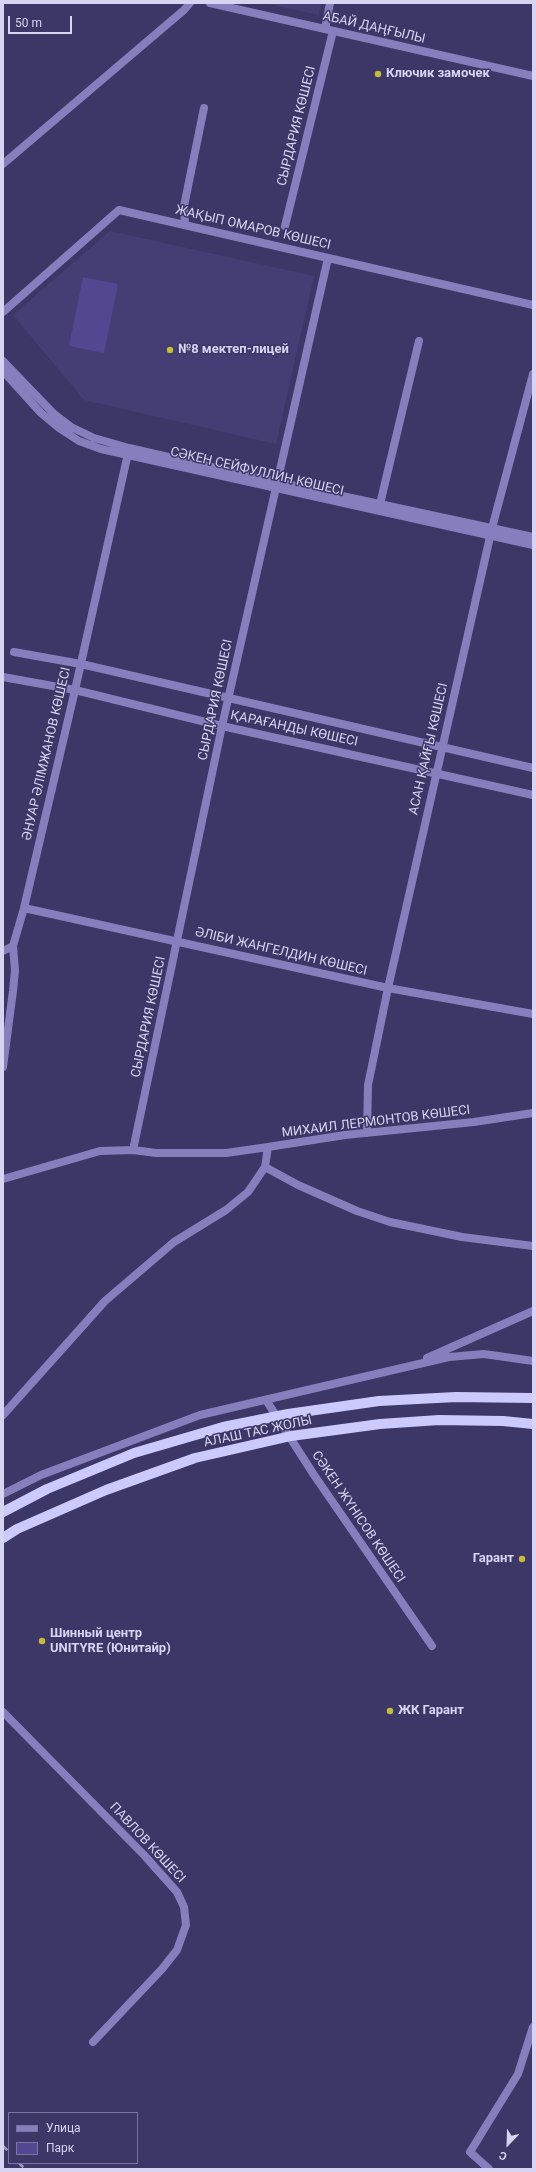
<!DOCTYPE html>
<html>
<head>
<meta charset="utf-8">
<style>
  body { margin:0 }
  #map { position:relative; width:536px; height:2172px; overflow:hidden; background:#3d3767; font-family:Roboto,sans-serif }
  canvas { display:block }
  .frame { position:absolute; inset:0; border:4px solid #d5d4f1; pointer-events:none }
  .legend { position:absolute; left:8px; top:2112px; width:130px; height:52px; box-sizing:border-box; background:#3d3767; border:1px solid #7a769e; margin:0; padding:5px 7px; list-style:none; font-size:12px; color:#d5d4f1 }
  .legend li { display:flex; align-items:center; gap:8px; height:20px }
  .legend b { width:20px; border:1px solid #7a769e }
  .north { position:absolute; left:488px; top:2124px; width:40px; height:40px; -webkit-text-stroke:3px #3d3767; paint-order:stroke; rotate:203deg; font-size:11px; font-weight:700; line-height:16px; text-align:center; color:#d5d4f1 }
  .north::after { content:''; display:block; margin:auto; width:14px; height:18px; background:#d5d4f1; clip-path:polygon(50% 0,100% 100%,50% 72%,0 100%) }
  .scale { position:absolute; left:8px; top:16px; width:64px; height:18px; box-sizing:border-box; border:2px solid #d5d4f1; border-top:0; padding-left:5px; font-size:12px; line-height:14px; white-space:nowrap; color:#d5d4f1; -webkit-text-stroke:3px #3d3767; paint-order:stroke }
</style>
</head>
<body>
<div id="map">
<canvas width="536" height="2172"></canvas>
<div class="frame"></div>
<ul class="legend">
<li><b style="height:5px;background:#857fbe"></b>Улица</li>
<li><b style="height:11px;background:#524790"></b>Парк</li>
</ul>
<div class="north">С</div>
<div class="scale">50 m</div>
</div>
<script>
const g = document.querySelector('canvas').getContext('2d');
g.lineJoin = 'round';
function fill(path, color) {
  g.fillStyle = color;
  g.fill(path, 'evenodd');
}
function toPath(rows) {
  const path = new Path2D();
  for (const r of rows) {
    path.moveTo(r[0], r[1]);
    for (let i = 2; i < r.length; i += 2) path.lineTo(r[i], r[i + 1]);
  }
  return path;
}
function stroke(path, color, width, dash) {
  g.strokeStyle = color;
  g.lineWidth = width;
  g.lineCap = dash ? 'butt' : 'round';
  g.setLineDash(dash || []);
  g.stroke(path);
}
function drawText(font, color, halo, rows, align = 'center') {
  g.font = font + ' Roboto,sans-serif';
  g.lineWidth = 3;
  g.setLineDash([]);
  g.textBaseline = 'middle';
  g.strokeStyle = halo;
  g.fillStyle = color;
  for (const [text, x, y, turn = 0] of rows) {
    g.save();
    g.translate(x, y);
    g.rotate((+turn || 0) * Math.PI / 180);
    g.textAlign = isNaN(turn) ? turn : align;
    if (halo) g.strokeText(text, 0, 0);
    g.fillText(text, 0, 0);
    g.restore();
  }
}
fill(toPath([
  [264,3,321,3,319,15],
  [110,231,314,276,276,444,84,400,13,315]
]), '#453e75');
fill(toPath([
  [83,277,118,284,104,353,69,346]
]), '#524790');
stroke(toPath([
  [325,29,330,3],
  [3,164,184,10,190,3],
  [185,225,184,206,204,108],
  [285,226,333,31],
  [3,312,119,210,533,305],
  [380,504,419,341],
  [14,652,81,664,533,768],
  [3,677,75,690,222,726,533,795],
  [24,908,388,988,533,1014],
  [3,951,13,946],
  [3,1067,13,991,15,970,13,946,24,908,75,690,129,449],
  [367,1133,368,1085,388,988,492,528,533,374],
  [133,1150,222,726,328,258],
  [265,1167,298,1185,357,1211,390,1222,462,1237,533,1246],
  [3,1179,100,1151,133,1150,156,1153,226,1153,268,1147],
  [266,1400,314,1475,432,1646],
  [3,1415,105,1301,174,1242,226,1210,248,1192,265,1167,268,1147,345,1135,474,1122,533,1113],
  [3,1712,144,1855,177,1892,184,1907,186,1925,177,1950,162,1969,93,2042],
  [489,2169,470,2152,518,2074,533,2027]
]), '#857fbe', 8);
stroke(toPath([
  [210,3,533,76],
  [3,361,54,414,71,427,94,438,129,448,277,482,533,537],
  [3,371,41,413,59,428,79,441,101,449,533,545],
  [427,1358,533,1311],
  [3,1494,41,1475,200,1415,449,1357,484,1354,533,1361]
]), '#857fbe', 8);
stroke(toPath([
  [3,2146,9,2152],
  [19,2163,25,2169]
]), '#9f9cc0', 2.5, [6, 3]);
stroke(toPath([
  [3,1512,47,1489,134,1453,223,1427,288,1414,379,1401,456,1397,533,1398],
  [3,1538,17,1529,106,1490,195,1458,291,1436,380,1424,439,1420,503,1421,533,1424]
]), '#cccafd', 10);
for (const [x, y, r, color] of [
  [378,74,4,"#c2bd3f"],
  [170,350,4,"#c2bd3f"],
  [522,1559,4,"#c2bd3f"],
  [42,1641,4,"#c2bd3f"],
  [390,1711,4,"#c2bd3f"]
]) {
  const dot = new Path2D();
  dot.arc(x, y, r, 0, 2 * Math.PI);
  g.fillStyle = color;
  g.fill(dot);
  stroke(dot, '#3d3767', 1.5);
}
drawText('13px', '#d5d4f1', '#3d3767', [
  ["АБАЙ ДАҢҒЫЛЫ",374,28,13],
  ["СЫРДАРИЯ КӨШЕСІ",297,126,-76],
  ["ЖАҚЫП ОМАРОВ КӨШЕСІ",253,228,13],
  ["СӘКЕН СЕЙФУЛЛИН КӨШЕСІ",257,472,13],
  ["СЫРДАРИЯ КӨШЕСІ",216,700,-78],
  ["ҚАРАҒАНДЫ КӨШЕСІ",294,729,12],
  ["АСАН ҚАЙҒЫ КӨШЕСІ",429,749,-77],
  ["ӘНУАР ӘЛІМЖАНОВ КӨШЕСІ",47,754,-77],
  ["ӘЛІБИ ЖАНГЕЛДИН КӨШЕСІ",281,952,13],
  ["СЫРДАРИЯ КӨШЕСІ",149,1017,-78],
  ["МИХАИЛ ЛЕРМОНТОВ КӨШЕСІ",376,1122,-7],
  ["АЛАШ ТАС ЖОЛЫ",258,1432,-12],
  ["СӘКЕН ЖҮНІСОВ КӨШЕСІ",358,1517,56],
  ["ПАВЛОВ КӨШЕСІ",147,1843,47]
]);
drawText('bold 13px', '#d5d4f1', '#3d3767', [
  ["Ключик замочек",386,74],
  ["№8 мектеп-лицей",178,350],
  ["Гарант",514,1559,"right"],
  ["Шинный центр",50,1634],
  ["UNITYRE (Юнитайр)",50,1649],
  ["ЖК Гарант",398,1711]
], 'left');
</script>
</body>
</html>
